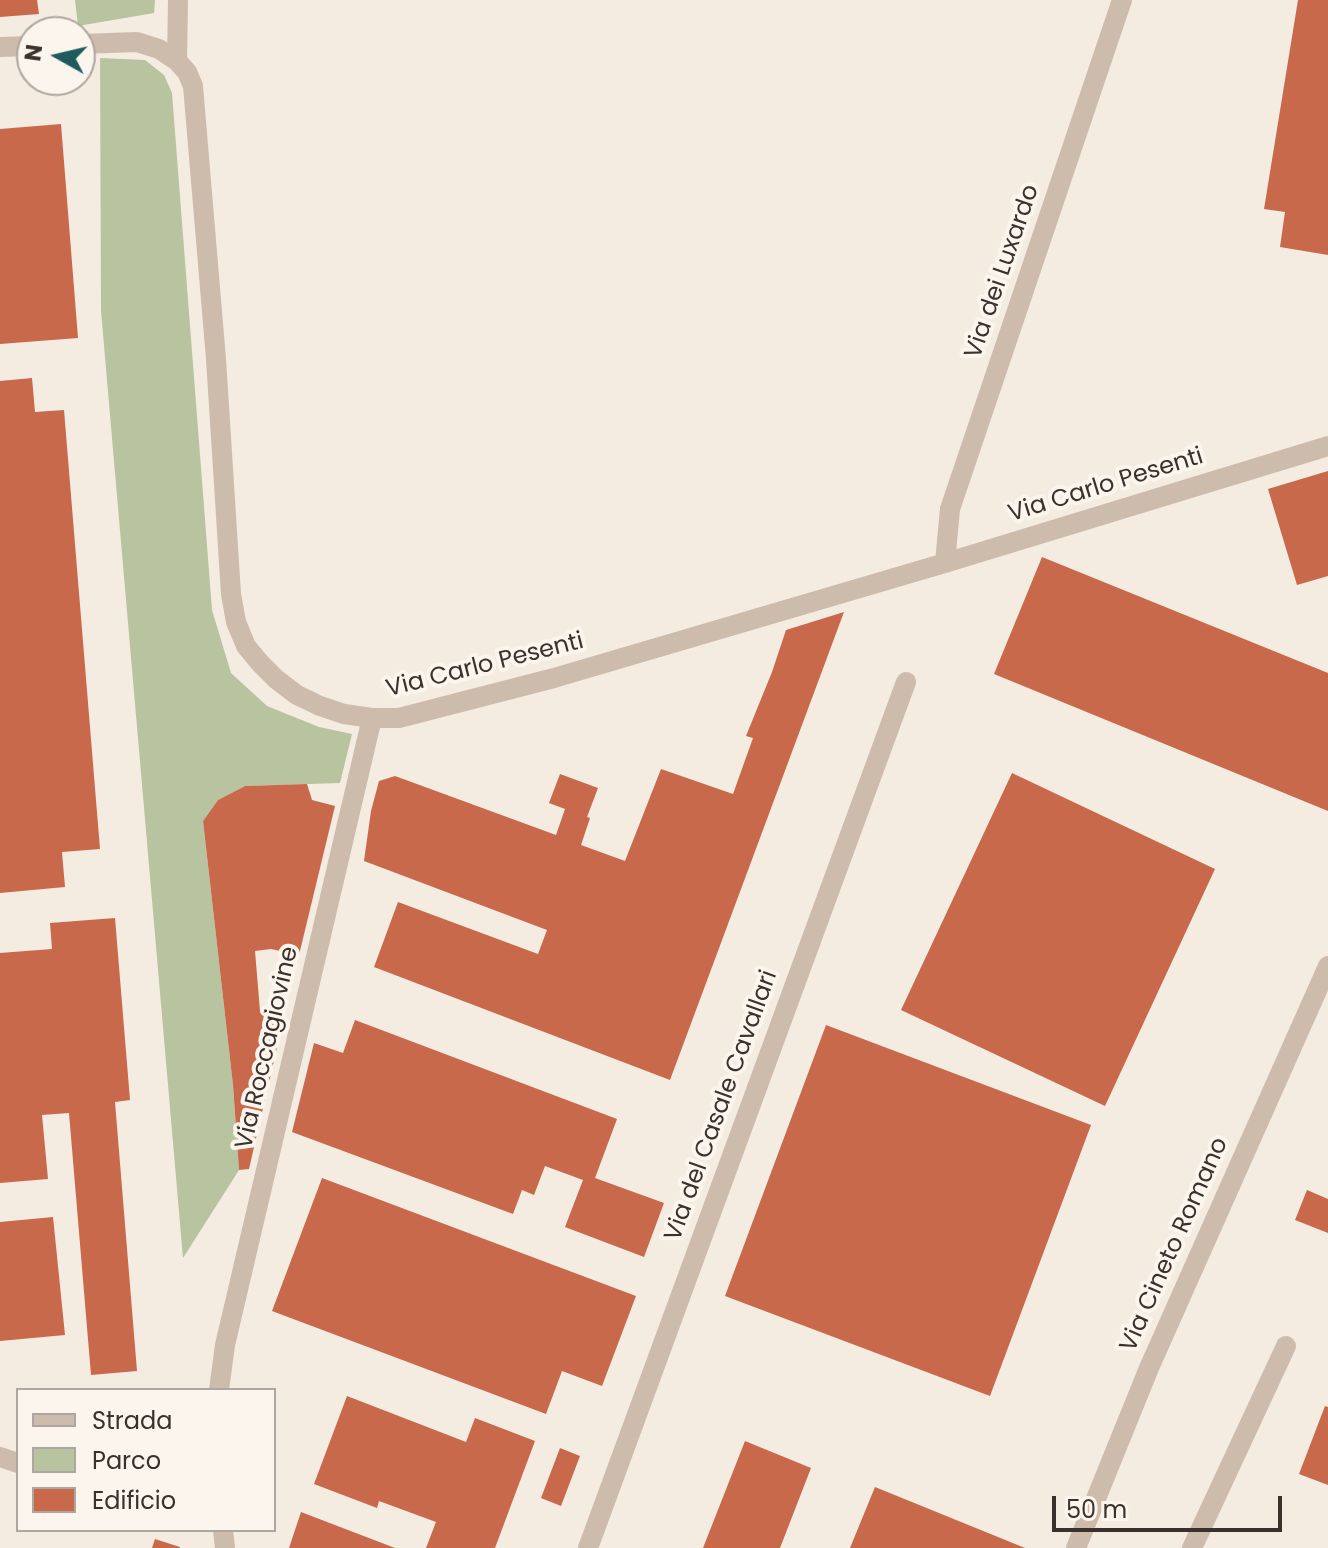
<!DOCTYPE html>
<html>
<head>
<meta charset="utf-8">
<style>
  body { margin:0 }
  #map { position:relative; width:1328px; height:1548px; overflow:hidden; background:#f4ebe1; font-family:Poppins,sans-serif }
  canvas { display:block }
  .legend { position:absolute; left:16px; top:1388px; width:260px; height:144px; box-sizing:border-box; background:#fbf5ee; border:2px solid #aea6a0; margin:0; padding:10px 14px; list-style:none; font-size:24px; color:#3b302b }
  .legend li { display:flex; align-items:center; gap:16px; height:40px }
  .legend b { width:40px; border:2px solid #aea6a0 }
  .north { position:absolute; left:16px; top:16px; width:80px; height:80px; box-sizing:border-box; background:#fbf5ee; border:2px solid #aea6a0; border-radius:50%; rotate:278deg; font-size:22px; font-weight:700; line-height:32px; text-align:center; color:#3b302b }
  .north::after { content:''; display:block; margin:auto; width:28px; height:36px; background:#1f5a5e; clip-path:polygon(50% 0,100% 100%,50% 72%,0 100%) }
  .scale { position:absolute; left:1052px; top:1496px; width:230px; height:36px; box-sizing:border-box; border:4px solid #3b302b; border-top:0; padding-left:10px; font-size:24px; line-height:28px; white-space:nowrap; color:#3b302b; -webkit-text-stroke:6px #fbf5ee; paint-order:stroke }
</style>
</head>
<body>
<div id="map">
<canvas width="1328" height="1548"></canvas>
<ul class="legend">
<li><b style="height:10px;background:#cdbbac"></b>Strada</li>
<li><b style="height:22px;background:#b8c4a0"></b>Parco</li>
<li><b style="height:22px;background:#c8694b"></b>Edificio</li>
</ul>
<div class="north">N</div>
<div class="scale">50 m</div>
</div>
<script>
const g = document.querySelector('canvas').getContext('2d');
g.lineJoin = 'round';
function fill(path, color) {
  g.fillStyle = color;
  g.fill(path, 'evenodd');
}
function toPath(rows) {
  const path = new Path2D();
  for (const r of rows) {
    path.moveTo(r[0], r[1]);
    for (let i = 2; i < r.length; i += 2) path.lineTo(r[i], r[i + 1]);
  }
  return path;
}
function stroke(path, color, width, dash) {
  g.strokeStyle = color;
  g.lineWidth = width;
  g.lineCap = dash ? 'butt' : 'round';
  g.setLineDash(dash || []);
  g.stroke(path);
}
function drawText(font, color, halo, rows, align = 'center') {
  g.font = font + ' Poppins,sans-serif';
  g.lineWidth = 8;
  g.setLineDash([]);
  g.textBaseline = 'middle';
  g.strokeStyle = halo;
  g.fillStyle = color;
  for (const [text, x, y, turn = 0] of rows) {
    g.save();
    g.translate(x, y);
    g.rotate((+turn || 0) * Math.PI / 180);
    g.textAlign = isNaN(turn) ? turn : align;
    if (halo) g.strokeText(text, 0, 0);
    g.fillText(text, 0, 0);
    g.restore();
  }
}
fill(toPath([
  [75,0,155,0,154,13,78,26],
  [100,58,145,60,164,75,172,93,212,610,231,673,267,706,319,727,352,734,340,783,245,786,218,800,203,821,233,1085,239,1170,183,1258,101,311]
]), '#b8c4a0');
fill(toPath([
  [0,0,37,0,39,14,0,17],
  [1298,0,1328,0,1328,255,1280,247,1285,212,1264,209],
  [61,124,78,338,0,344,0,129],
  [32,378,35,412,64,410,100,849,62,852,65,887,0,893,0,381],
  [1328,471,1328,576,1297,585,1268,489],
  [1042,557,1328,673,1328,811,994,674],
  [844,612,670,1080,374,967,398,902,538,954,547,930,364,861,371,811,379,781,395,776,556,835,565,809,549,803,560,774,598,788,587,817,590,818,581,845,625,861,661,769,733,794,753,738,746,736,772,672,786,630],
  [1012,773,1215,869,1105,1106,901,1010],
  [307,784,312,800,335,806,299,955,271,949,255,951,260,1011,284,1017,249,1169,239,1170,233,1085,203,821,218,800,245,786],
  [115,918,130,1100,115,1102,137,1371,91,1375,69,1113,42,1115,48,1179,0,1183,0,953,52,949,50,923],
  [355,1020,617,1119,595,1178,664,1203,644,1257,565,1227,583,1180,545,1166,534,1195,522,1190,513,1214,292,1132,314,1043,343,1053],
  [826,1025,1091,1125,990,1396,725,1296],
  [322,1178,636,1296,602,1386,562,1371,546,1414,272,1311],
  [1307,1190,1328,1199,1328,1233,1295,1220],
  [53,1217,65,1335,0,1341,0,1222],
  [347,1396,466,1442,475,1418,535,1441,495,1548,426,1548,436,1522,379,1501,377,1508,314,1484],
  [1325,1406,1328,1407,1328,1485,1299,1474],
  [745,1441,811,1468,780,1548,703,1548],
  [560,1448,580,1456,561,1506,541,1498],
  [875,1487,1025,1548,850,1548],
  [301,1512,395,1548,289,1548],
  [155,1539,180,1547,180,1548,152,1548]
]), '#c8694b');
stroke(toPath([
  [80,44,137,42,159,49,177,61,187,72,193,86,216,359,231,594,236,622,246,646,260,663,276,679,297,695,320,706,344,714,372,718,399,718,554,678,945,563,1328,446],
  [0,47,32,46],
  [177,61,178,0],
  [945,563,950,509,1122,0],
  [219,1390,225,1345,372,718],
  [0,1457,18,1463],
  [223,1530,225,1548],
  [588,1548,906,682],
  [1076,1548,1149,1368,1328,966],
  [1192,1548,1286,1346]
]), '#cdbbac', 20);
drawText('24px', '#3b302b', '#fbf5ee', [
  ["Via dei Luxardo",1003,272,-71],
  ["Via Carlo Pesenti",1106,486,-17],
  ["Via Carlo Pesenti",485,666,-14],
  ["Via Roccagiovine",268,1048,-77],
  ["Via del Casale Cavallari",722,1106,-70],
  ["Via Cineto Romano",1175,1245,-66]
]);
</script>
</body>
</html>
